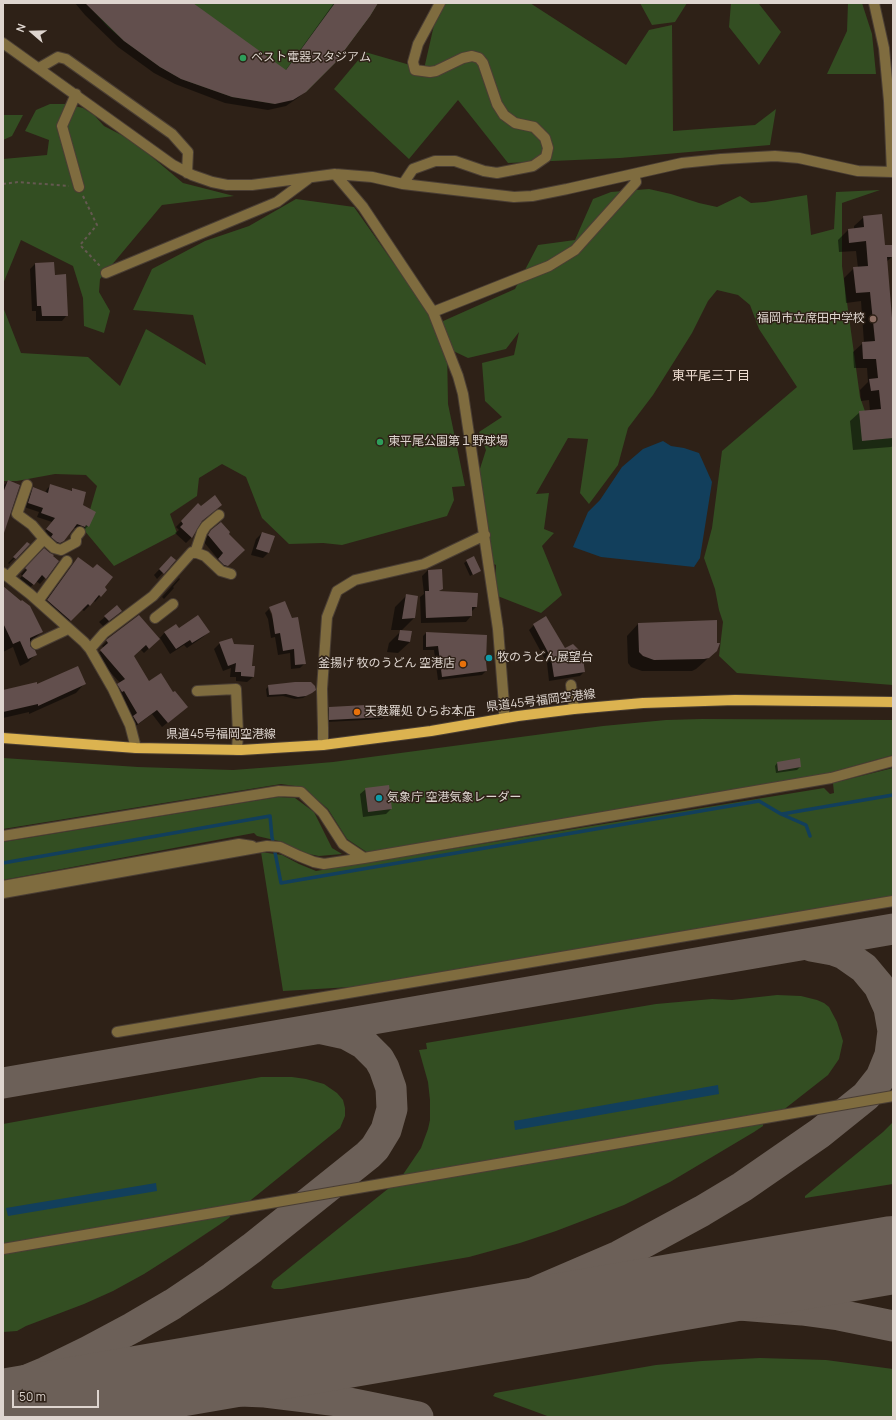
<!DOCTYPE html>
<html>
<head>
<meta charset="utf-8">
<style>
  body { margin:0 }
  #map { position:relative; width:896px; height:1420px; overflow:hidden; background:#2e2117; font-family:Manrope,sans-serif }
  canvas { display:block }
  .frame { position:absolute; inset:0; border:4px solid #ded5cf; pointer-events:none }
  .north { position:absolute; left:12px; top:12px; width:40px; height:40px; -webkit-text-stroke:3px #2e2117; paint-order:stroke; rotate:290deg; font-size:11px; font-weight:700; line-height:16px; text-align:center; color:#ded5cf }
  .north::after { content:''; display:block; margin:auto; width:14px; height:18px; background:#ded5cf; clip-path:polygon(50% 0,100% 100%,50% 72%,0 100%) }
  .scale { position:absolute; left:12px; top:1390px; width:87px; height:18px; box-sizing:border-box; border:2px solid #ded5cf; border-top:0; padding-left:5px; font-size:12px; line-height:14px; white-space:nowrap; color:#ded5cf; -webkit-text-stroke:3px #2e2117; paint-order:stroke }
</style>
</head>
<body>
<div id="map">
<canvas width="896" height="1420"></canvas>
<div class="frame"></div>
<div class="north">N</div>
<div class="scale">50 m</div>
</div>
<script>
const g = document.querySelector('canvas').getContext('2d');
g.lineJoin = 'round';
function fill(path, color) {
  g.fillStyle = color;
  g.fill(path, 'evenodd');
}
function toPath(rows) {
  const path = new Path2D();
  for (const r of rows) {
    path.moveTo(r[0], r[1]);
    for (let i = 2; i < r.length; i += 2) path.lineTo(r[i], r[i + 1]);
  }
  return path;
}
function stroke(path, color, width, dash) {
  g.strokeStyle = color;
  g.lineWidth = width;
  g.lineCap = dash ? 'butt' : 'round';
  g.setLineDash(dash || []);
  g.stroke(path);
}
function drawText(font, color, halo, rows, align = 'center') {
  g.font = font + ' Manrope,"Noto Sans JP",sans-serif';
  g.lineWidth = 3;
  g.setLineDash([]);
  g.textBaseline = 'middle';
  g.strokeStyle = halo;
  g.fillStyle = color;
  for (const [text, x, y, turn = 0] of rows) {
    g.save();
    g.translate(x, y);
    g.rotate((+turn || 0) * Math.PI / 180);
    g.textAlign = isNaN(turn) ? turn : align;
    if (halo) g.strokeText(text, 0, 0);
    g.fillText(text, 0, 0);
    g.restore();
  }
}
fill(toPath([
  [86,3,378,3,370,16,335,63,306,92,275,104,232,97,181,79,160,67,124,41,108,27],
  [439,3,530,3,626,65,649,30,672,25,673,131,755,125,776,109,770,145,620,158,508,163,458,100,409,159,334,89,365,52,424,69],
  [640,3,687,3,675,22,652,25],
  [731,3,760,3,759,4,781,32,759,65,729,27],
  [848,3,862,3,872,34,876,74,827,74,847,31],
  [50,104,66,104,83,108,94,115,104,126,133,141,183,183,234,196,162,205,100,279,99,292,110,311,104,333,84,326,83,298,73,266,21,240,3,284,3,159,47,155,49,140,25,131,36,110],
  [3,115,23,115,12,136,3,140],
  [649,189,671,194,699,203,717,207,740,196,751,203,765,202,807,195,811,235,834,229,836,192,880,190,842,203,842,266,860,397,875,440,893,437,893,685,737,673,719,656,723,622,719,610,715,589,704,558,712,528,722,451,797,387,759,329,750,305,738,295,717,290,708,301,692,333,653,395,628,428,618,465,589,504,580,493,588,439,568,438,536,494,549,493,544,529,554,533,542,546,562,595,541,613,495,595,496,565,484,560,475,484,486,450,479,432,502,417,485,401,482,363,514,355,519,332,506,349,468,358,447,348,448,404,465,486,452,487,454,500,447,516,342,545,323,543,289,544,262,518,246,477,222,464,199,478,197,496,170,514,177,533,114,566,84,530,97,486,86,475,55,474,17,481,3,481,3,307,21,353,88,357,120,386,146,329,206,365,193,315,133,310,152,269,205,241,249,226,296,199,354,207,414,292,441,322,515,289,538,245,575,240,593,199,611,192],
  [702,719,893,720,893,755,829,773,368,853,347,839,328,809,302,787,281,784,3,829,3,758,138,767,233,770,286,766,333,762,603,726,666,720],
  [893,768,893,899,368,986,283,991,261,852,282,855,299,864,316,871,824,788,830,794,834,793,833,783],
  [278,797,295,798,314,812,332,848,342,854,319,856,303,853,283,842,257,836,254,833,3,880,3,842],
  [777,995,801,996,817,1000,824,1003,829,1007,837,1022,843,1041,839,1059,828,1075,782,1111,402,1176,421,1148,428,1129,430,1120,430,1100,428,1082,419,1050,427,1049,426,1043,656,1004,712,999,732,1000],
  [261,1077,292,1077,306,1079,324,1084,337,1093,343,1100,345,1108,345,1116,340,1128,246,1204,3,1244,3,1124],
  [763,1121,763,1126,754,1132,670,1182,624,1205,556,1231,520,1243,469,1257,282,1289,274,1289,271,1287,273,1281,389,1188],
  [893,1122,893,1184,805,1198,805,1196,883,1132],
  [232,1214,229,1218,219,1225,177,1253,144,1274,113,1291,84,1304,26,1326,17,1331,3,1332,3,1252],
  [760,1358,826,1360,893,1369,893,1417,550,1417,493,1396,495,1393,656,1365,702,1361]
]), '#334e22');
fill(toPath([
  [663,441,671,446,684,448,699,453,712,482,700,558,694,567,601,557,573,547,588,512,600,500,622,467,643,449],
  [718,1085,719,1094,515,1130,514,1121],
  [156,1183,157,1191,8,1216,6,1208]
]), '#123f5c');
fill(toPath([
  [75,3,191,3,285,71,334,3,376,3,334,62,299,97,286,106,268,110,225,103,175,84,154,73,118,47,85,15],
  [864,217,884,246,893,256,886,262,893,342,893,446,891,447,853,450,850,421,860,412,870,411,869,400,861,401,860,390,868,382,867,368,854,368,853,352,863,343,864,343,861,301,846,303,844,278,854,268,858,268,856,251,839,252,838,240,848,230,854,230,854,226],
  [35,264,54,276,67,315,62,321,36,321,36,311,32,311,30,269],
  [8,481,19,485,3,535,3,486],
  [51,485,70,492,73,489,82,506,88,526,84,530,80,530,73,527,63,540,55,547,43,534,52,522,37,517,39,512,24,507,29,493,33,489,45,493,47,489],
  [198,504,201,507,221,505,199,523,191,538,186,543,175,533,179,530,176,527],
  [212,531,227,534,243,550,221,571,213,565,218,559,203,541],
  [262,533,273,537,268,553,263,558,251,555,256,539],
  [29,544,9,564,8,563,22,549],
  [44,549,45,578,40,584,36,581,28,590,17,582,22,576,21,574],
  [171,557,175,560,157,579,154,575],
  [473,557,480,570,470,576,464,563],
  [78,558,93,569,103,588,100,596,95,602,94,601,84,611,81,609,64,626,42,606,73,564],
  [428,570,441,570,442,589,438,592,476,607,471,612,471,616,466,622,421,623,420,597,424,594,422,576],
  [179,578,180,579,173,587,174,588,164,599,162,597],
  [3,592,42,631,34,639,29,642,29,647,35,655,28,662,20,666,13,647,3,652,3,626,5,626,3,620],
  [407,595,414,618,402,630,391,630,395,607],
  [284,602,291,619,297,618,305,663,300,668,291,669,290,653,278,655,275,637,271,638,268,619,265,613,269,609,273,619,275,618,271,609,269,609],
  [121,611,103,626,99,622,105,617],
  [638,624,716,650,704,662,696,669,692,671,642,671,631,667,628,663,627,636],
  [534,625,564,649,584,672,580,676,549,681,547,663,529,630],
  [178,629,208,632,203,637,187,648,184,645,170,654,160,638,144,653,140,649,133,656,149,682,181,712,162,727,152,714,133,728,129,722,133,718,119,695,113,689,120,683,96,656,104,648,102,646,107,641,159,639,165,632],
  [401,631,410,642,398,653,387,652,389,643],
  [426,633,486,671,482,675,438,680,434,650,423,650,423,636],
  [220,643,233,645,251,667,253,677,247,682,236,681,236,677,230,677,231,668,223,671,214,649],
  [84,684,76,693,29,714,29,712,3,718,3,691,36,686],
  [269,686,314,691,303,698,295,699,283,696,267,697,266,689],
  [329,708,385,716,382,719,327,722,327,710],
  [799,760,800,767,797,770,776,773,775,766,777,763],
  [366,789,391,809,386,814,363,817,360,794]
]), '#0007');
stroke(toPath([
  [782,814,893,795],
  [3,863,270,816,272,837,281,883,759,801,781,814,806,825,810,836]
]), '#123f5c', 3.5);
stroke(toPath([
  [3,1083,893,929],
  [577,1309,652,1304,727,1304,802,1310,839,1315,893,1326],
  [353,1348,444,1324,488,1309,533,1293,619,1256,702,1211,742,1187,820,1133,866,1096,881,1077,890,1055,893,1031,889,1008,879,986,864,968,844,954,833,950,811,946],
  [3,1390,46,1372,89,1351,132,1328,173,1304,213,1277,252,1248,368,1155,375,1148,386,1130,392,1109,391,1088,384,1068,379,1059,364,1044,346,1034,323,1029],
  [76,1395,152,1390,190,1389,265,1392,339,1401,418,1417]
]), '#6c6058', 31);
stroke(toPath([
  [3,1408,893,1255]
]), '#6c6058', 78);
fill(toPath([
  [85,3,193,3,286,70,335,3,378,3,370,16,335,63,306,92,293,100,275,104,232,97,181,79,160,67,124,41],
  [882,214,885,245,893,245,893,257,887,257,893,330,893,438,862,441,859,411,881,409,879,390,871,391,869,379,878,378,876,359,863,359,862,342,875,341,870,292,856,293,853,267,868,266,866,241,849,243,848,229,864,227,863,216],
  [54,262,55,275,66,274,68,316,42,316,41,306,37,306,35,263],
  [8,480,20,485,4,533,3,493],
  [50,484,72,491,72,488,86,492,83,505,96,512,89,527,86,525,85,527,77,524,64,541,60,543,57,542,51,537,53,534,46,529,55,518,41,513,43,508,28,503,33,487,48,493],
  [215,495,222,505,202,521,192,538,180,527,183,524,181,521,198,503,201,506],
  [221,522,230,532,229,534,245,550,228,566,224,565,218,559,223,553,208,535,211,530],
  [262,532,275,536,269,553,256,549],
  [27,542,30,544,16,559,13,557],
  [44,548,50,553,54,555,53,556,59,561,46,579,42,575,34,585,22,576,27,570,25,568],
  [171,556,176,560,164,574,159,569],
  [474,556,481,571,473,575,466,560],
  [78,557,93,568,97,564,113,577,105,587,107,590,101,597,99,595,90,606,88,604,71,621,47,600],
  [442,569,443,589,439,591,478,593,477,607,472,607,472,616,426,618,425,591,429,591,428,570],
  [3,586,21,601,22,600,30,606,43,632,30,638,30,646,35,650,37,655,28,659,20,641,13,644,3,623],
  [406,594,418,596,415,618,402,619],
  [285,601,292,618,298,617,306,664,295,665,294,649,283,651,280,633,275,634,272,614,269,607],
  [117,605,122,611,109,621,104,616],
  [139,615,160,639,149,649,146,645,134,656,149,681,161,673,173,692,175,691,188,707,168,723,157,710,138,724,133,716,137,713,124,691,122,692,117,684,125,679,100,650,108,643,106,640],
  [198,615,210,632,192,643,190,640,176,649,164,632,176,624,179,628],
  [546,616,565,648,573,644,581,652,582,659,583,659,585,672,554,677,551,658,533,624],
  [717,620,717,643,720,643,717,651,709,658,704,659,654,660,643,656,639,652,638,623],
  [400,630,412,631,410,642,398,640],
  [426,632,487,635,486,662,487,671,442,677,438,646,426,647],
  [232,638,234,644,254,645,252,666,255,666,254,677,241,676,241,672,235,672,236,663,228,666,219,642],
  [78,666,86,684,38,706,38,704,3,712,3,690,37,682,37,684],
  [295,682,311,682,315,686,316,690,312,693,306,696,298,697,286,694,269,695,268,685],
  [385,704,386,717,329,720,329,707],
  [800,758,801,767,778,771,777,762],
  [389,785,392,809,368,812,365,788]
]), '#624f4d');
const minor = toPath([
  [874,3,884,48,889,101,892,172],
  [3,43,173,165,192,175,212,182,227,185,252,185,335,174,372,177,403,184,514,197,532,196,567,189,682,163,721,159,775,156,799,158,858,171,893,172],
  [39,68,58,57,66,59,172,134,188,152,187,173],
  [76,94,62,126,79,187],
  [335,174,363,207,433,312,458,376,463,394,498,629,504,704,504,718],
  [403,184,413,169,435,161,455,161,484,171,497,173,533,166,546,157,548,148,545,138,534,127,515,123,504,115,497,104,483,63,479,58,472,56,463,58,436,71,430,72,415,70,413,62,418,44,440,3],
  [106,273,277,202,308,179],
  [433,312,549,266,575,250,636,182,634,174],
  [27,485,17,514,32,525,44,539,54,548,61,550,76,542,76,537,80,532],
  [195,553,202,532,206,526,219,515],
  [3,573,30,594,84,642,90,649,113,689,130,725,136,748],
  [8,577,44,539],
  [38,601,67,561],
  [155,618,173,604],
  [36,644,68,629],
  [90,649,104,633,153,596,192,552,197,553,205,556,221,571,231,574],
  [571,685,574,709],
  [197,691,236,689,238,733,237,750],
  [323,745,323,728,322,689,327,617,337,591,355,580,424,564,485,535],
  [3,836,279,791,301,792,323,813,343,844,364,858,831,778,893,761],
  [3,886,239,844,252,846],
  [3,893,267,846,280,847,299,856,314,862,324,864,364,858],
  [117,1032,893,901],
  [3,1249,893,1096]
]);
const major = toPath([
  [3,738,136,748,241,750,323,745,431,731,518,716,574,709,643,703,735,700,893,702]
]);
stroke(minor, '#4a3e34', 12);
stroke(major, '#4a3e34', 12);
stroke(toPath([
  [3,184,18,182,69,186],
  [83,196,97,225,80,245,100,266]
]), '#655951', 2, [3, 3]);
stroke(minor, '#7f6c3f', 10);
stroke(major, '#dcb350', 10);
for (const [x, y, r, color] of [
  [243,58,4,"#2e9e5b"],
  [873,319,4,"#8d6e63"],
  [380,442,4,"#2e9e5b"],
  [489,658,4,"#0f9aa8"],
  [463,664,4,"#e8710a"],
  [357,712,4,"#e8710a"],
  [379,798,4,"#0f9aa8"]
]) {
  const dot = new Path2D();
  dot.arc(x, y, r, 0, 2 * Math.PI);
  g.fillStyle = color;
  g.fill(dot);
  stroke(dot, '#2e2117', 1.5);
}
drawText('12px', '#ded5cf', '#2e2117', [
  ["ベスト電器スタジアム",251,58],
  ["福岡市立席田中学校",865,319,"right"],
  ["東平尾公園第１野球場",388,442],
  ["牧のうどん展望台",497,658],
  ["釜揚げ 牧のうどん 空港店",455,664,"right"],
  ["天麩羅処 ひらお本店",365,712],
  ["気象庁 空港気象レーダー",387,798]
], 'left');
drawText('12px', '#ded5cf', '#2e2117', [
  ["県道45号福岡空港線",541,701,-7],
  ["県道45号福岡空港線",221,735]
]);
drawText('13px', '#eedcd0', '#2e2117', [
  ["東平尾三丁目",711,376]
]);
</script>
</body>
</html>
